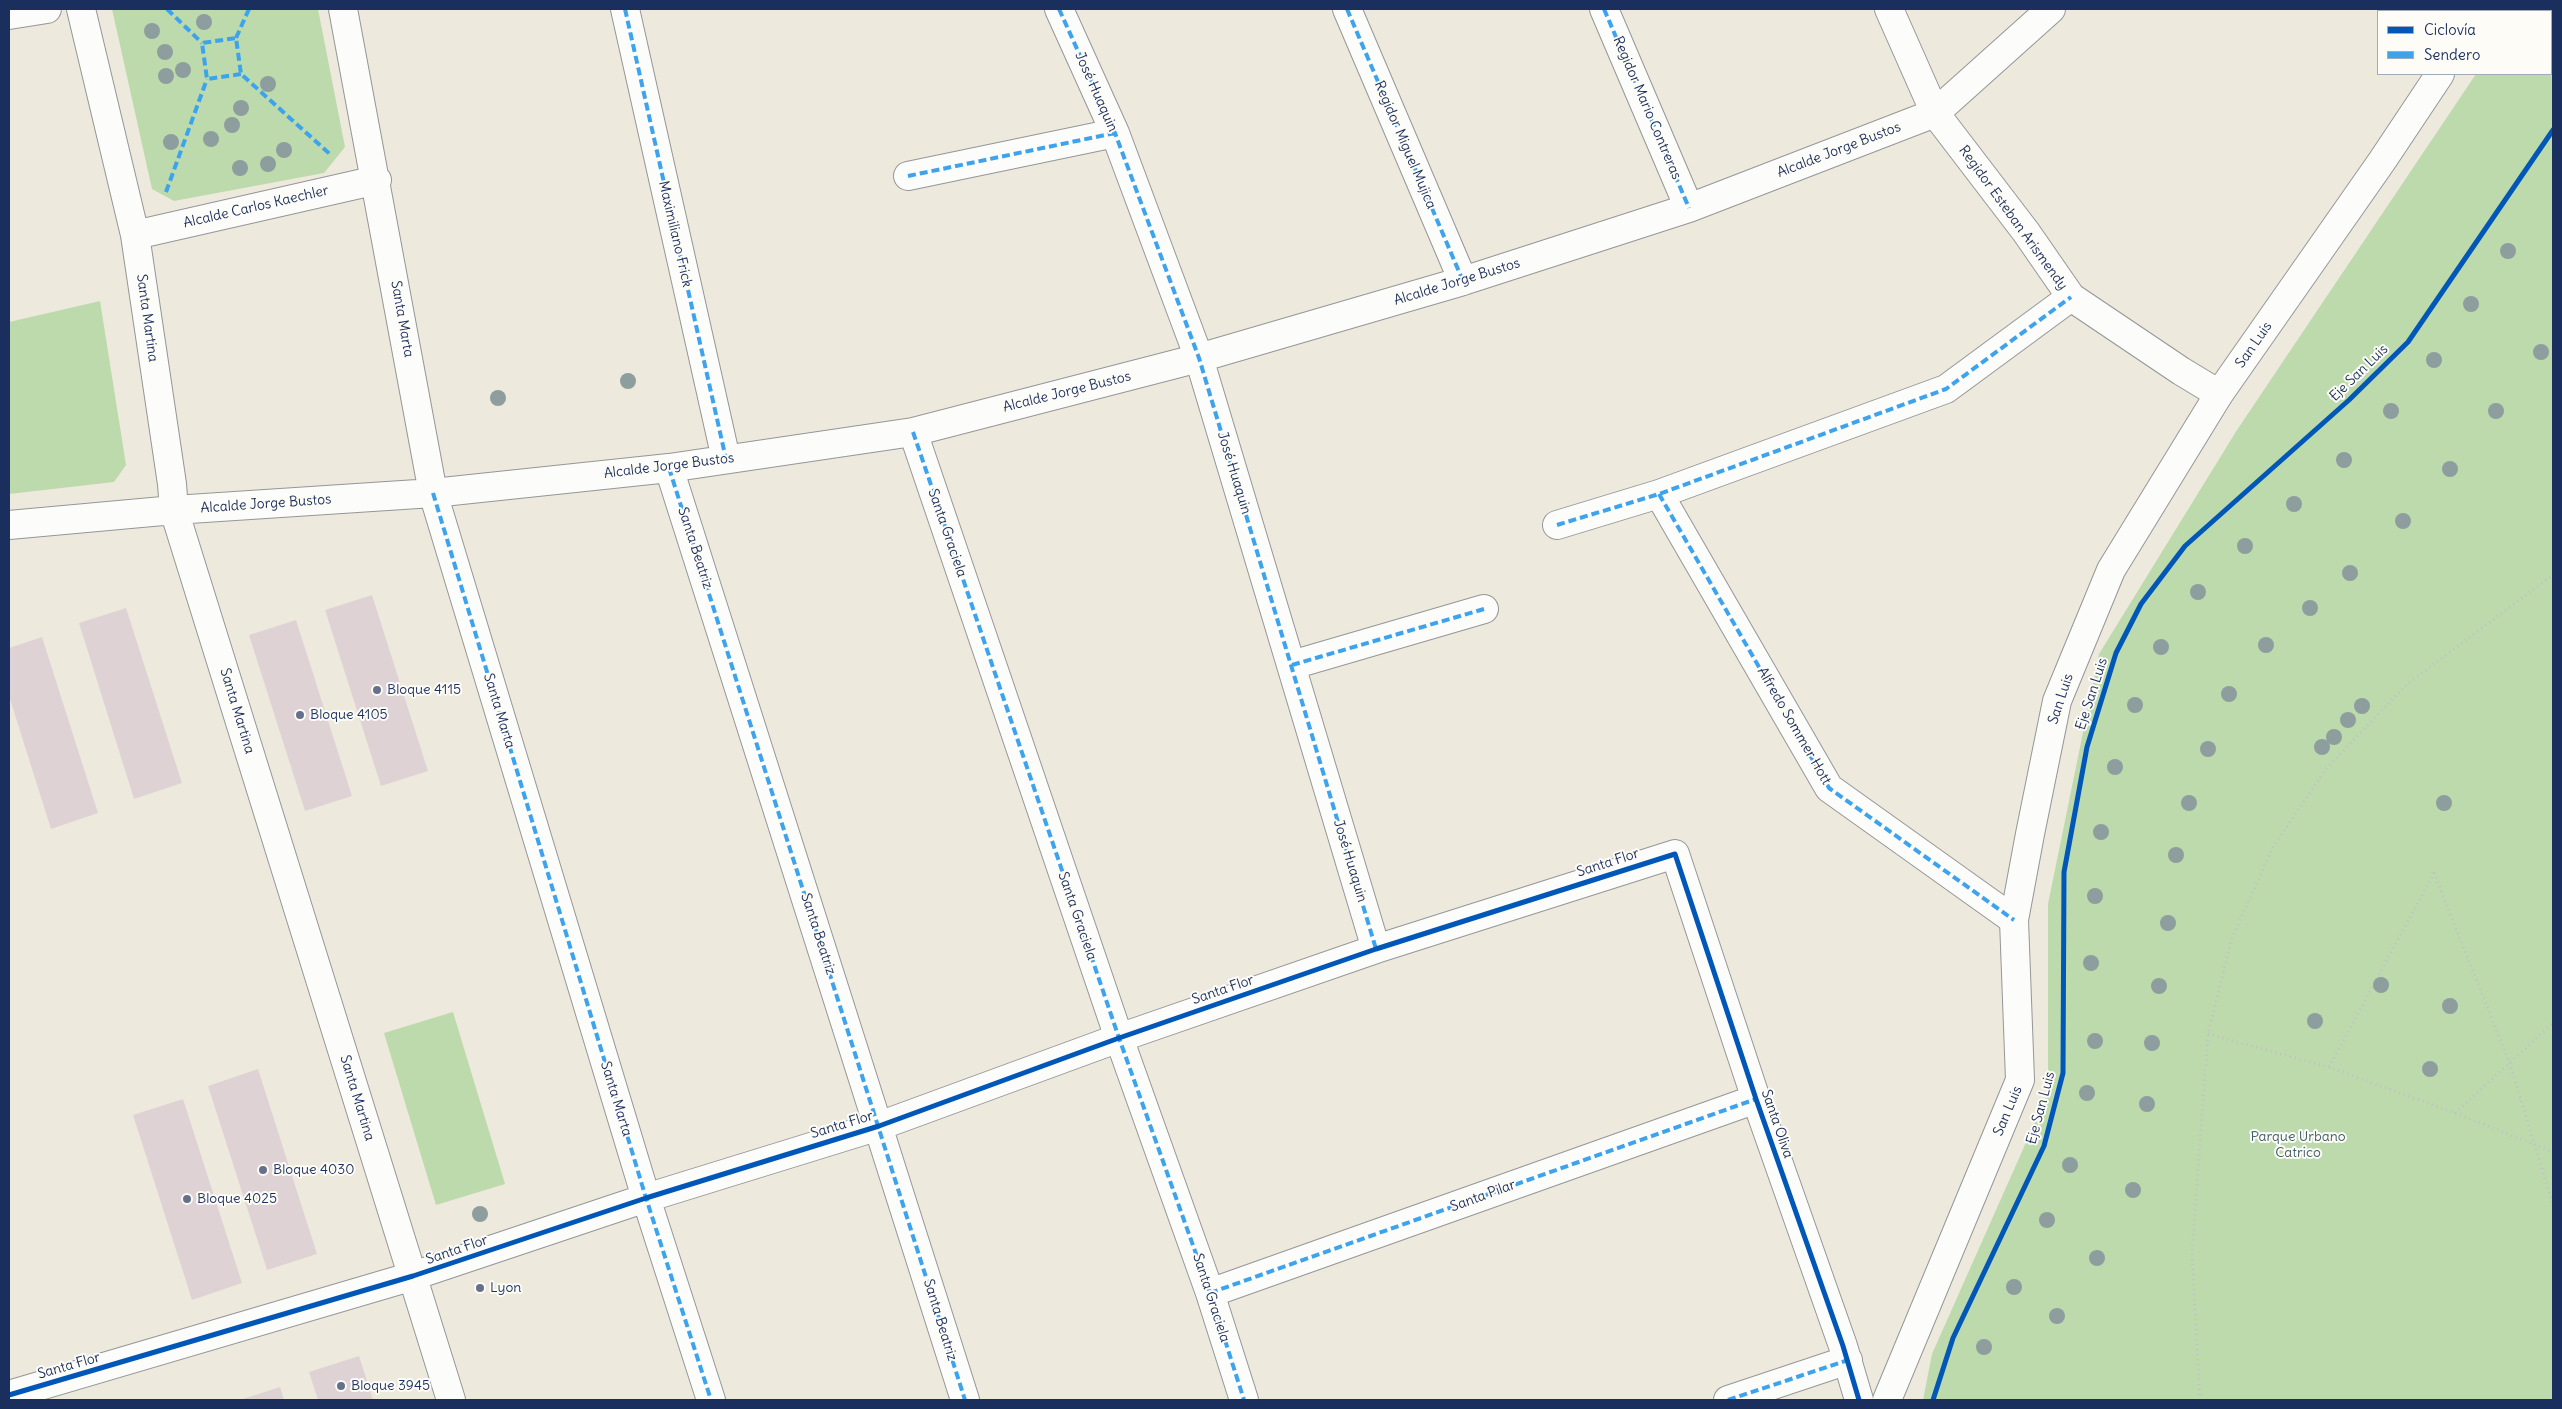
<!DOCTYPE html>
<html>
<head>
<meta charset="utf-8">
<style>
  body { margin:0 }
  #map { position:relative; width:2562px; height:1409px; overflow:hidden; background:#eee9dd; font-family:Delius,sans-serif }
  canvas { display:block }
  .frame { position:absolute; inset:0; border:10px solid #1b2f5e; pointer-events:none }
  .legend { position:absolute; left:2377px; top:10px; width:175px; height:65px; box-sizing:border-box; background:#fdfcf7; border:1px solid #a3aaba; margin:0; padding:6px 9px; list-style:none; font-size:15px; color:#1b2f5e }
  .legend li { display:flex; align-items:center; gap:10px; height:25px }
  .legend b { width:25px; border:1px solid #a3aaba }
</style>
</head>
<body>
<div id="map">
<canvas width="2562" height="1409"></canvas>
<div class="frame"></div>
<ul class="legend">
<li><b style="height:6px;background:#0057b8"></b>Ciclovía</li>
<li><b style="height:6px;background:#3da3ed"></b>Sendero</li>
</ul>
</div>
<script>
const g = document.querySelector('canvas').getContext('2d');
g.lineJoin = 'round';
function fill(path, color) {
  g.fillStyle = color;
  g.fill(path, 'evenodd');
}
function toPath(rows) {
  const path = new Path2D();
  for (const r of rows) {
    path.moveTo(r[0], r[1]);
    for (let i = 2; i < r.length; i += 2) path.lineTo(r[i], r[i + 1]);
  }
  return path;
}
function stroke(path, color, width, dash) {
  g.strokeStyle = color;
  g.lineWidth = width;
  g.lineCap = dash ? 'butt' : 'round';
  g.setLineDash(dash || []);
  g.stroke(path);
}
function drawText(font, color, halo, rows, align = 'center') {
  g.font = font + ' Delius,sans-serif';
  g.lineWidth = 4;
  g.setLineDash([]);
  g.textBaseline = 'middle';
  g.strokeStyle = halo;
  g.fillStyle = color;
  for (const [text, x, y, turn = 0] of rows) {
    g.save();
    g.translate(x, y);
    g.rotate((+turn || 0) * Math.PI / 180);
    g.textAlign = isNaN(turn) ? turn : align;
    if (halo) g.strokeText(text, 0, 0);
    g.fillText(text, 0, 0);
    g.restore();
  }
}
fill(toPath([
  [112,9,318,9,345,147,324,173,174,201,152,189],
  [2519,9,2553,9,2553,1400,1923,1400,1932,1354,2048,1093,2048,904,2099,654,2237,430,2476,74,2551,74,2551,11,2518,11],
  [100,301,126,465,114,482,9,494,9,322],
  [453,1012,505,1184,436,1205,384,1033]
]), '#bcdaac');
fill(toPath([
  [372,595,428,771,381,786,325,610],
  [126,608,182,783,134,799,79,623],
  [296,620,352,796,305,811,249,635],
  [42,637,98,813,51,829,9,696,9,648],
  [258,1069,317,1254,267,1270,208,1086],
  [183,1099,242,1283,192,1300,133,1115],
  [359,1356,373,1400,318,1400,309,1372],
  [280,1387,284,1400,240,1400]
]), '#dfd2d5');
const minor = toPath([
  [81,9,135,235,172,484,174,510,451,1400],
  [343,9,433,493,646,1198,711,1400],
  [625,9,726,459],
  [1059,9,1115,133,1199,358,1376,949],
  [1347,9,1463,281],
  [1604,9,1689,208],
  [1889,9,1935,113,2026,232,2071,297,2181,371,2219,394],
  [9,15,47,9],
  [908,176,1115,133],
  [135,235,377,180],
  [913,432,1119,1038,1210,1293,1244,1400],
  [669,468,965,1400],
  [1659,494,1829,788,2014,920],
  [9,525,174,510,433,493,669,468,913,432,1199,358,1463,281,1689,208,1935,113,2051,9],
  [1557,525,1659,494,1946,389,2071,297],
  [1292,665,1484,609],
  [1210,1293,1756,1099],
  [9,1395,413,1276,646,1198,879,1126,1119,1038,1376,949,1675,854,1756,1099,1843,1346,1859,1400],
  [1728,1400,1848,1360]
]);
const tertiary = toPath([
  [2481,11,2483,9],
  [1887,1400,2020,1080,2014,920,2030,834,2057,701,2111,570,2219,394,2382,161,2440,74]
]);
stroke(minor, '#959698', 30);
stroke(tertiary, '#959698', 30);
stroke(toPath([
  [2208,1034,2329,1067,2455,1113,2553,1152],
  [2329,1067,2434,873,2510,1064,2553,1205],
  [2455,1113,2553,1023],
  [2200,1400,2192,1253,2208,1034,2232,938,2273,847,2326,769,2406,685,2553,575]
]), '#c0c1c4', 3, [1, 4]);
stroke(minor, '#fcfcfa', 28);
stroke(tertiary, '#fcfcfa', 28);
stroke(toPath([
  [167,9,202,43],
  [625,9,726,459],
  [1059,9,1115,133,1199,358,1376,949],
  [1347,9,1463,281],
  [1604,9,1689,208],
  [236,38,249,9],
  [241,74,207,79,202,43,236,38,241,74,332,156],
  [908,176,1115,133],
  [166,192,207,79],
  [913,432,1119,1038,1210,1293,1244,1400],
  [669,468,965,1400],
  [433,493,646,1198,711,1400],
  [1659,494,1829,788,2014,920],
  [1557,525,1659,494,1946,389,2071,297],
  [1292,665,1484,609],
  [1210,1293,1756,1099],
  [1728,1400,1848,1360]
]), '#3da3ed', 4, [8, 4]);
stroke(toPath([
  [9,1395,413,1276,646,1198,879,1126,1119,1038,1376,949,1675,854,1756,1099,1843,1346,1859,1400],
  [1933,1400,1953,1338,2044,1146,2063,1073,2064,872,2087,747,2116,653,2141,604,2185,546,2349,400,2408,342,2553,130]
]), '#0057b8', 5);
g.fillStyle = '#8e9d9d';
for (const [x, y] of [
  [204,22],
  [152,31],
  [165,52],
  [183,70],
  [166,76],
  [268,84],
  [241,108],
  [232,125],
  [211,139],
  [171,142],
  [284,150],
  [268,164],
  [240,168],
  [2508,251],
  [2471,304],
  [2541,352],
  [2434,360],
  [628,381],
  [498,398],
  [2391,411],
  [2496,411],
  [2344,460],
  [2450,469],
  [2294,504],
  [2403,521],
  [2245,546],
  [2350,573],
  [2198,592],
  [2310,608],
  [2266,645],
  [2161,647],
  [2229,694],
  [2135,705],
  [2362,706],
  [2348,720],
  [2334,737],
  [2322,747],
  [2208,749],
  [2115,767],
  [2189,803],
  [2444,803],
  [2101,832],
  [2176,855],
  [2095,896],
  [2168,923],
  [2091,963],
  [2381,985],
  [2159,986],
  [2450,1006],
  [2315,1021],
  [2095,1041],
  [2152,1043],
  [2430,1069],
  [2087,1093],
  [2147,1104],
  [2070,1165],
  [2133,1190],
  [480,1214],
  [2047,1220],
  [2097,1258],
  [2014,1287],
  [2057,1316],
  [1984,1347]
]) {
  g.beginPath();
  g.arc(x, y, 8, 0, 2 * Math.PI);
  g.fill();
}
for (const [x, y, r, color] of [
  [377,690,5,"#65708a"],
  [300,715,5,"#65708a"],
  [263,1170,5,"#65708a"],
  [187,1199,5,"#65708a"],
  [480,1288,5,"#65708a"],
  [341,1386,5,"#65708a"]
]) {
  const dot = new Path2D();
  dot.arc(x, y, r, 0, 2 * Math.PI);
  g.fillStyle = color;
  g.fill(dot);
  stroke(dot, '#fdfcf7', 2);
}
drawText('14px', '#1b2f5e', '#fdfcf7', [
  ["José Huaquin",1096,92,66],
  ["Regidor Mario Contreras",1647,108,67],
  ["Regidor Miguel Mujica",1405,145,67],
  ["Alcalde Jorge Bustos",1839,150,-21],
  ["Alcalde Carlos Kaechler",256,207,-13],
  ["Regidor Esteban Arismendy",2013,218,54],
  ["Maximiliano Frick",675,234,77],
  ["Alcalde Jorge Bustos",1457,282,-17],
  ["Santa Martina",147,318,82],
  ["Santa Marta",402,319,80],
  ["San Luis",2254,345,-55],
  ["Eje San Luis",2359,373,-44],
  ["Alcalde Jorge Bustos",1067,392,-14],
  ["Alcalde Jorge Bustos",669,466,-7],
  ["José Huaquin",1234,473,73],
  ["Alcalde Jorge Bustos",266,504,-4],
  ["Santa Graciela",947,533,71],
  ["Santa Beatriz",695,548,72],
  ["Eje San Luis",2092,694,-72],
  ["San Luis",2061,699,-72],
  ["Santa Martina",237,711,73],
  ["Santa Marta",499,711,73],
  ["Alfredo Sommer Hott",1794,726,60],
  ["José Huaquin",1350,861,73],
  ["Santa Flor",1608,863,-18],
  ["Santa Graciela",1077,916,71],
  ["Santa Beatriz",818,934,72],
  ["Santa Flor",1223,990,-19],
  ["Santa Martina",357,1098,73],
  ["Santa Marta",616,1099,73],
  ["Eje San Luis",2041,1108,-75],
  ["San Luis",2008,1111,-67],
  ["Santa Oliva",1777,1124,71],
  ["Santa Flor",842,1125,-17],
  ["Santa Pilar",1483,1196,-20],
  ["Santa Flor",457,1250,-19],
  ["Santa Graciela",1211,1298,72],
  ["Santa Beatriz",940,1320,73],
  ["Santa Flor",69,1366,-16]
]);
drawText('14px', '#1b2f5e', '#fdfcf7', [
  ["Bloque 4115",387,690],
  ["Bloque 4105",310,715],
  ["Bloque 4030",273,1170],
  ["Bloque 4025",197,1199],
  ["Lyon",490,1288],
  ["Bloque 3945",351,1386]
], 'left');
drawText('14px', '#3f5f69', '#fdfcf7', [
  ["Parque Urbano",2298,1137],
  ["Catrico",2298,1153]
]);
</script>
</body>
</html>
